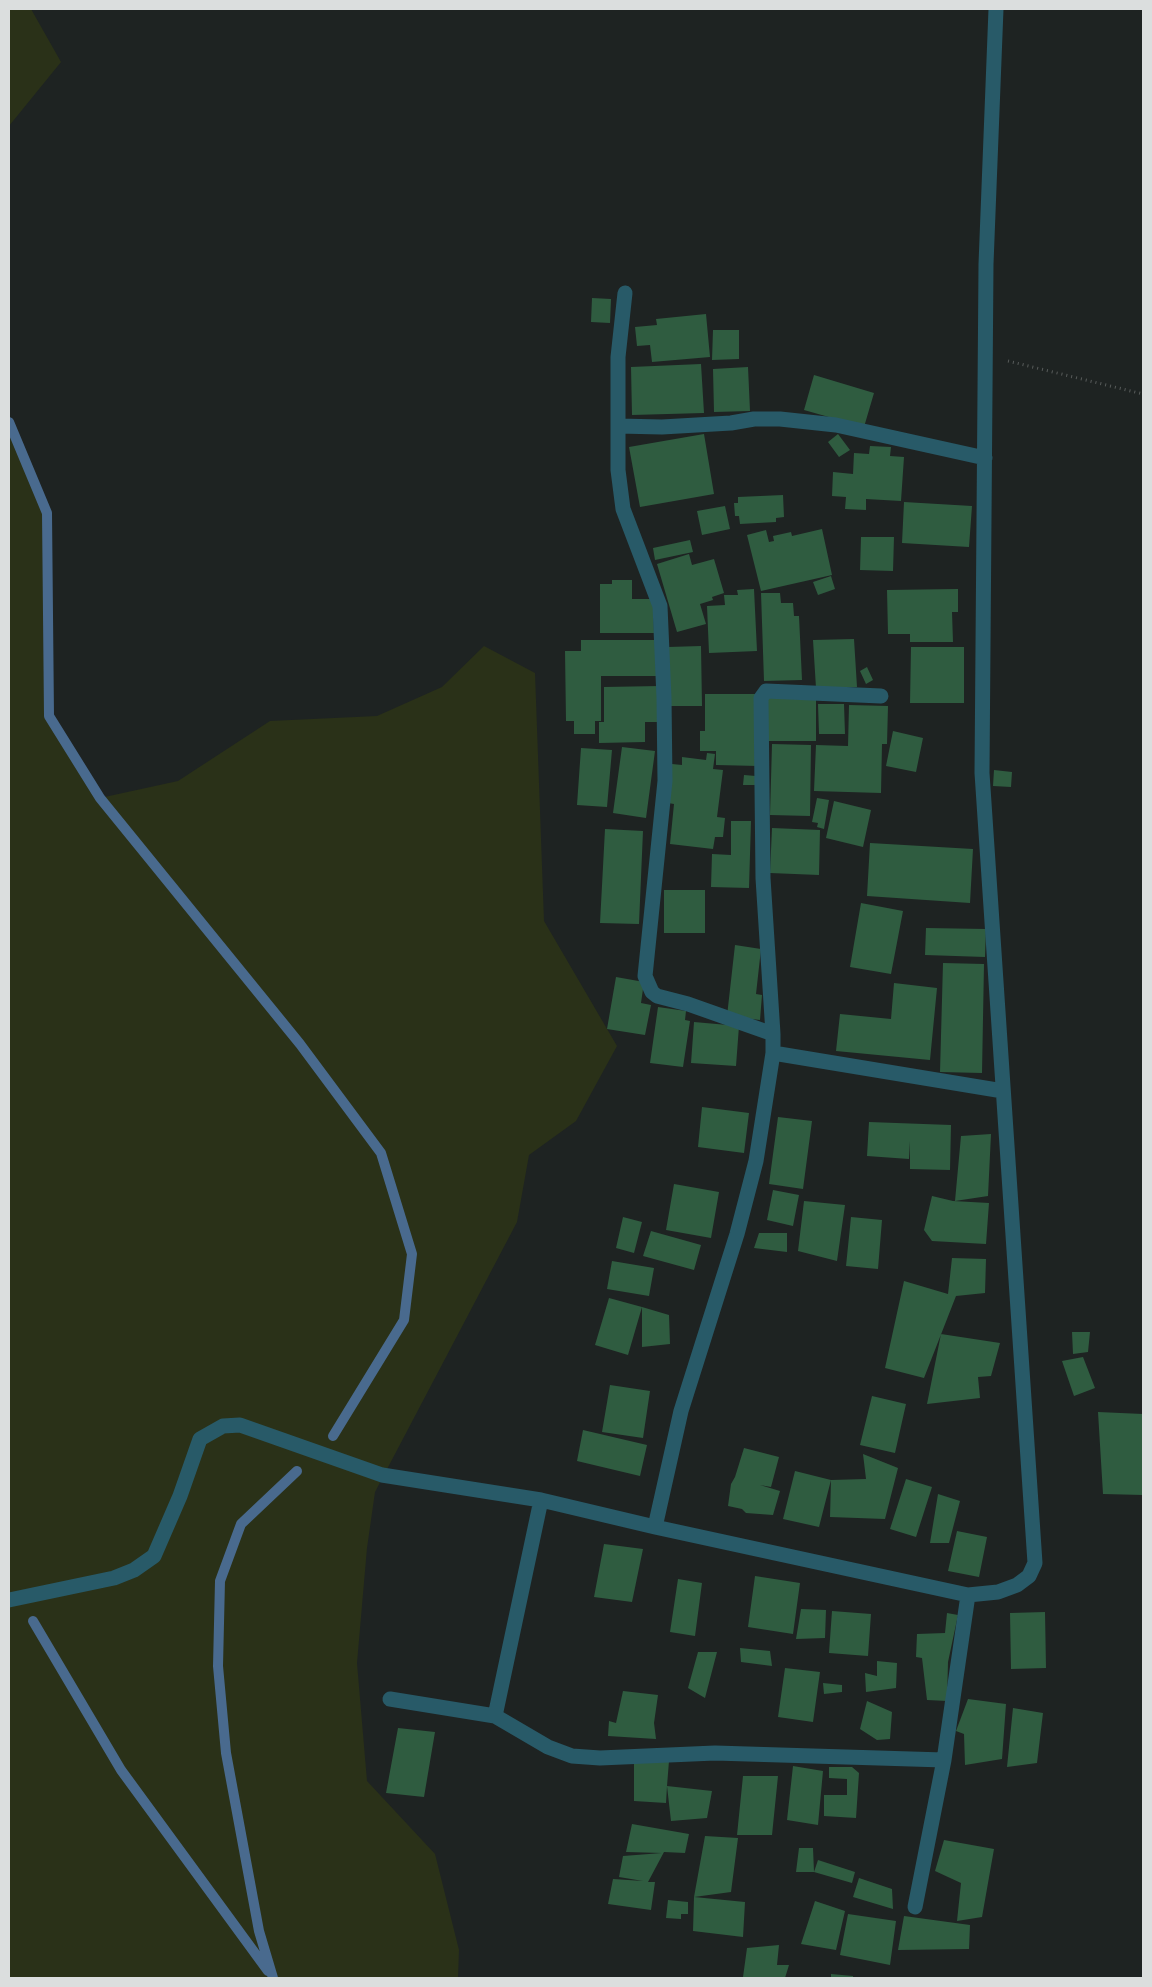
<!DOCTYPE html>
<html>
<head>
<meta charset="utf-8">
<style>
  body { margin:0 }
  #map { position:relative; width:1152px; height:1987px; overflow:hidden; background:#1e2322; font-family:Inter,sans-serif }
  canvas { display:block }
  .frame { position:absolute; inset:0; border:10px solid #dbdede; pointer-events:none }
</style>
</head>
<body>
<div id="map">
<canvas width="1152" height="1987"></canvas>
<div class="frame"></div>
</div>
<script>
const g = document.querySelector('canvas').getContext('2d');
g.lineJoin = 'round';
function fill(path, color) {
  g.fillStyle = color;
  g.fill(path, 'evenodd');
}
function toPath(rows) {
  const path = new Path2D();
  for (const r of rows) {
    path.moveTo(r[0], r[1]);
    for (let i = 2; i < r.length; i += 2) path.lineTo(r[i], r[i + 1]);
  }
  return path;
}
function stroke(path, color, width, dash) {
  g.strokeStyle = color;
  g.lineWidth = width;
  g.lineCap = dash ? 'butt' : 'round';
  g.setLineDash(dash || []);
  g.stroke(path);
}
fill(toPath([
  [9,9,31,9,61,62,9,126],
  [9,422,47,513,49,716,100,798,178,781,270,721,377,716,442,687,484,646,535,673,544,921,617,1046,576,1121,529,1155,517,1222,375,1492,367,1548,357,1663,367,1781,435,1854,459,1950,458,1978,9,1978]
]), '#2a3118');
stroke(toPath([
  [9,422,47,513,49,716,100,798,300,1044,381,1153,412,1254,404,1320,333,1436],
  [33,1621,121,1770,268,1971],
  [273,1978,259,1931,226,1753,218,1666,220,1581,241,1524,297,1471]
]), '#496a8e', 10);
fill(toPath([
  [592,298,611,299,610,323,591,322],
  [706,314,710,357,652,362,650,345,637,346,635,327,657,325,656,319],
  [713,330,739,330,739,359,712,360],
  [701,364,704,413,632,415,631,367],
  [748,367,750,411,714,412,713,369],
  [814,375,874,393,864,427,804,410],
  [704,434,714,494,640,507,629,447],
  [838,434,850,450,839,457,828,442],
  [870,446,891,447,890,456,904,457,901,501,866,499,866,510,845,509,846,497,832,496,833,472,853,474,854,453,869,454],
  [783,495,784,517,776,518,776,522,740,524,739,516,735,516,734,503,738,503,738,497],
  [904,502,972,506,969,547,902,543],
  [725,506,730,529,702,535,697,511],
  [822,529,832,575,761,591,747,535,766,530,769,542,774,541,773,536,791,532,792,536],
  [861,537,894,537,893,571,860,570],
  [690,540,693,552,655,560,653,548],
  [689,554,692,565,714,559,724,593,712,597,713,600,700,604,706,624,677,632,657,564],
  [831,576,835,589,818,595,813,582],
  [612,580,632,580,632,599,653,599,654,633,600,633,600,584,612,584],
  [754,589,757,651,709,653,707,606,725,605,724,595,738,595,737,590],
  [958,589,958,612,952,612,953,642,910,642,910,634,888,634,887,590],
  [761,593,780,593,781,603,793,603,794,616,799,616,802,680,764,681],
  [854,639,857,687,816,688,813,640],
  [581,640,656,640,656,676,601,676,601,721,595,721,595,734,574,734,574,721,566,721,565,651,581,651],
  [701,646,702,706,669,706,668,647],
  [911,647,964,647,964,703,910,703],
  [867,667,873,680,866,684,860,671],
  [660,686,660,722,645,722,645,742,599,743,599,722,604,722,604,687],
  [705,694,758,694,758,766,716,765,716,751,700,751,700,731,705,731],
  [816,694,816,741,768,741,768,695],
  [818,704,844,704,845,734,819,734],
  [849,705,888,706,887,744,882,744,881,793,814,791,816,745,848,746],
  [893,731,923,738,916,772,886,766],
  [772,744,811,745,810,816,770,815],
  [622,747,655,751,646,818,613,813],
  [581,748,612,750,607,807,577,805],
  [707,753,715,754,713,769,723,770,717,817,725,818,723,837,715,837,713,849,670,844,674,804,668,803,672,764,682,765,682,757,706,760],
  [994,770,1012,772,1011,787,993,786],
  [744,775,756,776,756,785,743,785],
  [817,798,829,800,824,829,817,827,818,823,812,822],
  [834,801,871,810,863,847,826,838],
  [731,821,751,821,749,888,711,887,712,854,731,855],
  [772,828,820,830,819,875,770,873],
  [605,829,643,831,639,924,600,923],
  [870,843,973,849,970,903,867,896],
  [664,890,705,890,705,933,664,933],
  [861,903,903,911,891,974,850,967],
  [926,928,986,929,985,957,925,955],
  [735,945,761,949,756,994,762,995,760,1020,727,1016],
  [943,963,984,964,982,1073,940,1072],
  [616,977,644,982,641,1003,651,1005,645,1035,607,1029],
  [894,983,937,988,930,1060,836,1051,840,1014,891,1019],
  [658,1007,686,1011,685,1020,690,1021,683,1067,650,1063],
  [694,1022,739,1026,736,1066,691,1063],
  [702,1107,749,1113,744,1153,698,1147],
  [778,1117,812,1121,803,1189,769,1184],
  [869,1122,951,1125,950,1170,910,1169,910,1141,909,1159,867,1156],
  [991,1134,988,1196,955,1201,961,1136],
  [674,1184,719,1192,711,1238,666,1230],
  [773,1190,799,1195,793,1226,767,1220],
  [932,1196,953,1201,989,1203,986,1244,932,1241,924,1230],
  [804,1201,845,1205,837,1261,798,1251],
  [623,1217,642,1222,634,1253,616,1248],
  [851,1217,882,1220,878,1269,846,1266],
  [651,1231,701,1245,694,1270,643,1256],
  [759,1233,787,1233,787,1252,754,1248],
  [952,1258,986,1259,985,1293,956,1296,924,1378,885,1368,904,1281,948,1294],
  [612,1261,654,1268,649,1296,607,1289],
  [609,1298,642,1307,628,1355,595,1345],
  [642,1307,669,1315,670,1344,642,1347],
  [1072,1332,1090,1332,1088,1352,1073,1354],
  [941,1334,1000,1343,991,1376,978,1377,980,1398,927,1404],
  [1083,1357,1095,1388,1074,1396,1062,1361],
  [610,1385,650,1391,643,1438,602,1432],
  [872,1396,906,1404,895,1453,860,1445],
  [1098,1412,1143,1414,1143,1495,1103,1494],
  [583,1430,647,1445,640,1476,577,1461],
  [744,1448,779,1457,771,1487,760,1485,780,1491,773,1515,746,1513,742,1509,728,1506,731,1484,735,1477],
  [863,1454,898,1468,885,1519,830,1517,831,1480,819,1527,783,1519,795,1471,831,1480,866,1479],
  [906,1479,932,1487,916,1537,890,1529],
  [938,1494,960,1501,949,1543,930,1543],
  [957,1531,987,1537,979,1577,948,1571],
  [604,1544,643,1549,632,1602,594,1597],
  [755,1576,800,1583,793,1634,748,1627],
  [678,1579,702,1583,695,1636,670,1632],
  [801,1609,826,1610,825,1638,796,1639],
  [832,1611,871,1614,868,1656,829,1653],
  [1045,1612,1046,1668,1011,1669,1010,1613],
  [947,1613,958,1615,948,1662,947,1701,927,1700,922,1658,916,1657,917,1634,945,1633],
  [740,1648,770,1651,772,1666,741,1662],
  [698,1652,717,1652,705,1698,688,1688],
  [877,1661,897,1663,896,1688,866,1692,865,1673,877,1676],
  [785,1668,820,1672,813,1722,778,1717],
  [823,1683,842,1685,842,1692,824,1694],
  [623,1691,658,1695,654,1723,656,1739,608,1736,609,1721,616,1723],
  [968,1699,1006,1704,1002,1759,965,1765,964,1734,956,1731],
  [867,1701,892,1712,890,1739,877,1740,860,1729],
  [1013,1708,1043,1713,1037,1763,1007,1767],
  [398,1728,435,1732,424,1797,386,1793],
  [669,1761,667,1786,712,1791,707,1818,671,1821,667,1786,666,1803,634,1801,634,1763],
  [793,1766,823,1771,818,1825,787,1820],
  [829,1767,852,1767,859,1773,856,1818,824,1816,824,1795,847,1795,847,1779,829,1778],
  [743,1776,778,1776,772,1835,737,1835],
  [632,1824,689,1834,685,1853,664,1852,648,1882,655,1882,651,1910,608,1904,613,1879,643,1881,619,1877,623,1856,662,1853,626,1852],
  [705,1836,738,1838,731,1892,694,1897],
  [944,1840,994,1849,982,1917,957,1921,961,1883,935,1871],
  [799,1848,813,1848,814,1872,796,1872],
  [818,1860,855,1872,852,1883,814,1872],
  [859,1878,892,1889,893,1909,853,1897],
  [694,1897,745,1902,743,1937,693,1931],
  [668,1900,688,1902,688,1914,681,1914,681,1919,666,1918],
  [815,1901,845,1911,836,1950,801,1944],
  [848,1914,896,1921,890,1965,840,1955],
  [904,1916,970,1925,969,1949,898,1950],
  [779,1945,777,1965,789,1965,785,1978,743,1977,747,1948],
  [831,1974,853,1976,853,1978,831,1978]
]), '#2f5c40');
stroke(toPath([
  [1008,361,1143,394]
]), '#585c5b', 3, [1, 4]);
stroke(toPath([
  [625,293,618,357,618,470,623,509,660,606,664,698,665,781,645,976,652,992,657,996,688,1004,773,1034,773,1053],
  [618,426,662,427,731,423,754,419,780,419,836,425,985,458],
  [773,1034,763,878,761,698,766,691,881,696],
  [655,1527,681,1411,737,1234,756,1161,773,1053,1003,1091],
  [9,1600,114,1578,134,1570,154,1556,180,1496,200,1439,223,1426,240,1425,382,1475,541,1500,655,1527,968,1595,998,1592,1017,1585,1029,1576,1035,1563,982,773,986,264,996,9],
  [390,1699,495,1716,548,1747,572,1756,600,1758,715,1753,944,1760],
  [495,1716,541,1500],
  [915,1907,944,1760,968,1595]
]), '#285a68', 15);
</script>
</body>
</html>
